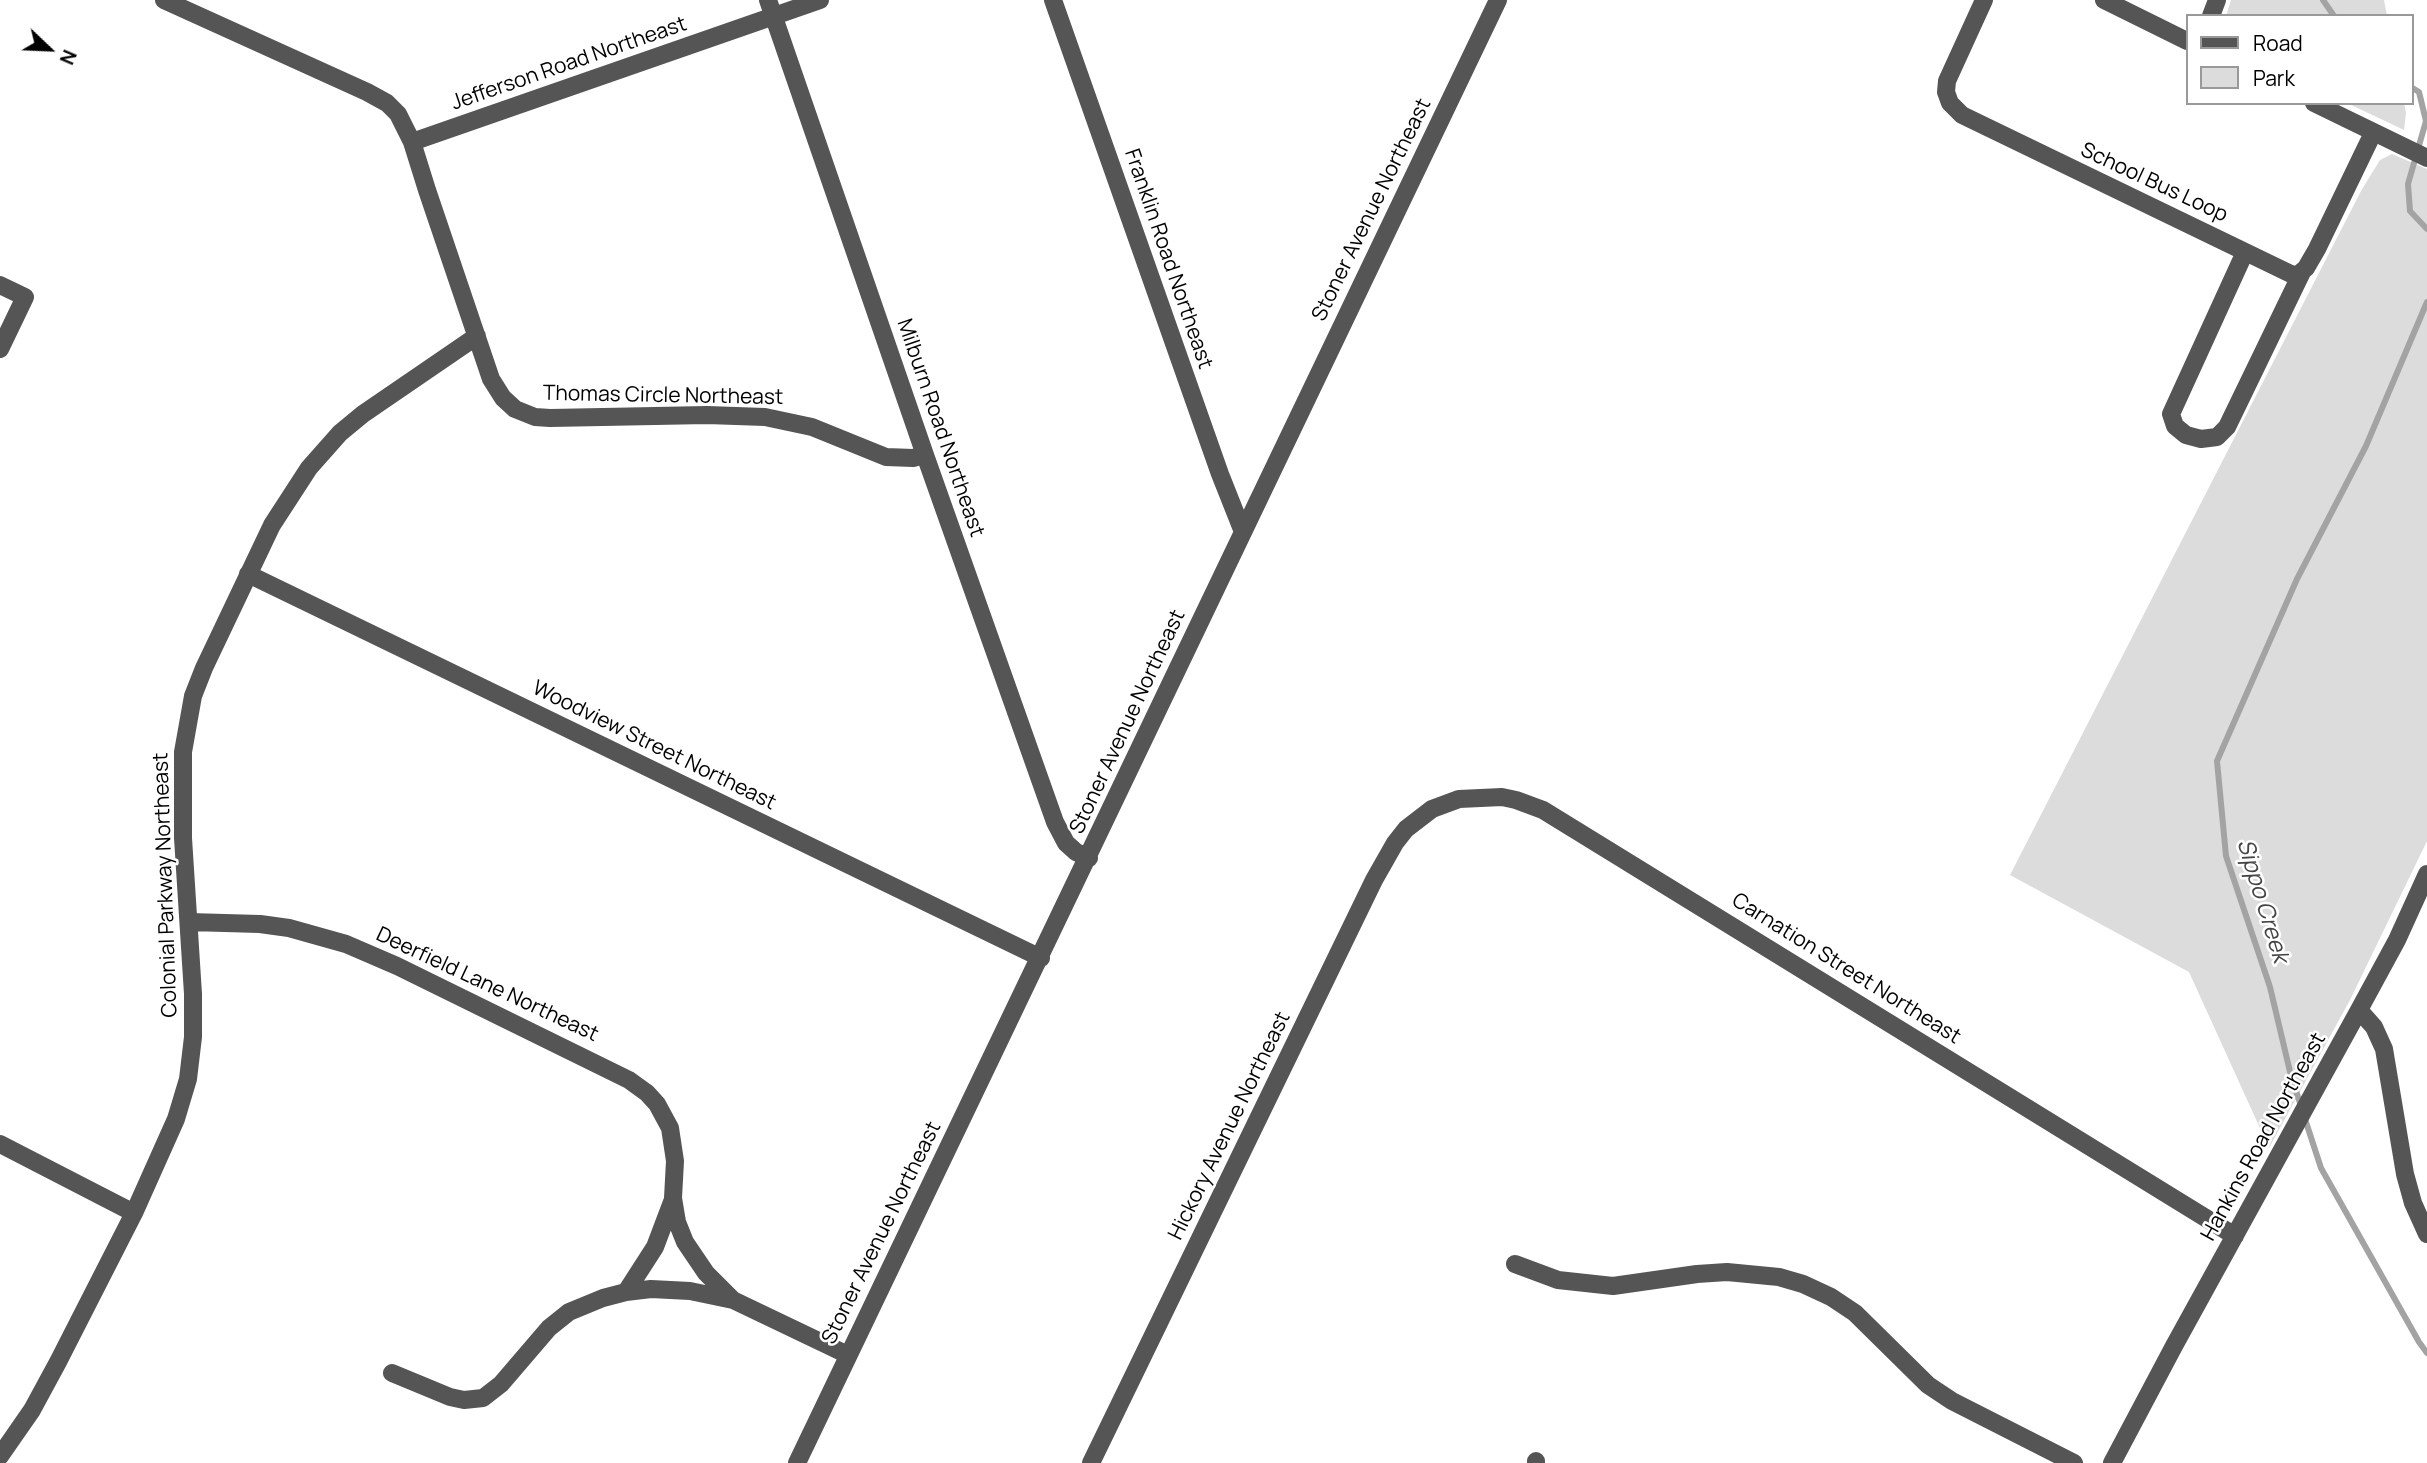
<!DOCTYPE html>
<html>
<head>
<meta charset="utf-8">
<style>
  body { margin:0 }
  #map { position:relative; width:2427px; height:1463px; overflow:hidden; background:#fff; font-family:Manrope,sans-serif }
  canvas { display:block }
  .legend { position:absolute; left:2186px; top:14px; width:228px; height:91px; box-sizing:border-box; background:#fff; border:2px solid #999; margin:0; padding:9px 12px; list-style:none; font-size:21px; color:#000 }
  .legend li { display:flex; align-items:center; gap:14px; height:35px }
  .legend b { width:35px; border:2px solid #999 }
  .north { position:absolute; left:14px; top:14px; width:70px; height:70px; -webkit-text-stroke:5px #fff; paint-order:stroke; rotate:113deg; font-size:19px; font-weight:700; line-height:28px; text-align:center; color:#000 }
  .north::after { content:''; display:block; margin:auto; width:24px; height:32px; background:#000; clip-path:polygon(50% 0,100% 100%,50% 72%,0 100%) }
</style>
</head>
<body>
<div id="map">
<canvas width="2427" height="1463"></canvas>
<ul class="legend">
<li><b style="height:9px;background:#555"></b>Road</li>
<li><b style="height:19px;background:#dcdcdc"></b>Park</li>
</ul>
<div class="north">N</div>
</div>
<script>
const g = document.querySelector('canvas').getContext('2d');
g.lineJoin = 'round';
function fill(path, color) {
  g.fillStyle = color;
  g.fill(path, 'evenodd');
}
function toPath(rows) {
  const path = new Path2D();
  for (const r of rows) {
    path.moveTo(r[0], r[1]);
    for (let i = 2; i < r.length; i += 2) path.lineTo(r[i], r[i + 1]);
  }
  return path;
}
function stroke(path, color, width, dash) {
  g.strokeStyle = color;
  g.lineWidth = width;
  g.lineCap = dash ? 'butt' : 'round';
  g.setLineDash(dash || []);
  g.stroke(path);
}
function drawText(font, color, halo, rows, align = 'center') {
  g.font = font + ' Manrope,sans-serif';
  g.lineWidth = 5;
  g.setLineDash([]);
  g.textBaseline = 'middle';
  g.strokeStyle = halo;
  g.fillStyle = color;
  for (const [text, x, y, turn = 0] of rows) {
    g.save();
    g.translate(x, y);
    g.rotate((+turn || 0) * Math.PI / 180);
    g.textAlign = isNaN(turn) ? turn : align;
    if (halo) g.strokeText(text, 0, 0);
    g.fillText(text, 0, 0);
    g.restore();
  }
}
fill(toPath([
  [2231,0,2384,0,2387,16,2226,16],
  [2347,103,2404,103,2406,113,2404,130],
  [2392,154,2427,169,2427,841,2350,1000,2269,1148,2189,972,2010,875,2361,191,2380,160]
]), '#dcdcdc');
stroke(toPath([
  [2323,0,2334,16],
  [2411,87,2419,92,2426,121,2408,184,2410,211,2427,229],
  [2301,1106,2291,1076,2270,987,2226,856,2217,761,2297,579,2366,446,2427,302],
  [2304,1116,2321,1168,2419,1342,2427,1353]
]), '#a3a3a3', 6);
stroke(toPath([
  [164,0,367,92,387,103,398,114,412,142,427,190,491,379,503,398,515,409,535,417,550,418,707,415,765,417,812,427,886,457,913,458,925,455],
  [768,0,925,455,1055,822,1066,843,1076,852,1089,858],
  [1053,0,1220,474,1243,532],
  [1984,0,1947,81,1946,92,1950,103,1962,115,2293,275,2299,274,2306,268,2317,249,2373,133],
  [2104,0,2187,41],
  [2211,16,2217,0],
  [2314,103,2427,158],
  [412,142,820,0],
  [2245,252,2171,414,2175,426,2186,435,2201,439,2217,437,2227,427,2302,272],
  [0,285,25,297,0,349],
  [248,574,1041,958],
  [189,922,260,924,289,928,346,944,397,966,629,1080,647,1093,657,1104,670,1128,675,1161,673,1198,677,1222,685,1242,706,1273,733,1300],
  [2359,1010,2374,1027,2384,1049,2405,1174,2413,1203,2427,1234],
  [0,1144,134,1213],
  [1515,1264,1558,1280,1613,1286,1697,1274,1727,1272,1779,1277,1803,1284,1831,1297,1855,1313,1928,1385,1952,1401,2074,1463],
  [626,1292,655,1247,672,1202],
  [392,1373,450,1397,464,1400,483,1398,501,1384,549,1328,569,1312,603,1298,626,1292,651,1289,690,1291,733,1300,848,1355],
  [0,1456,32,1410,58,1362,134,1213,176,1119,188,1079,193,1037,193,994,183,838,183,752,193,696,204,668,272,525,309,468,340,433,363,414,477,336],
  [1536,1461,1536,1463],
  [797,1463,1498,0],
  [1091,1463,1374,880,1395,843,1406,829,1432,809,1459,799,1502,797,1516,800,1543,810,2235,1236],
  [2112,1463,2174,1346,2359,1010,2397,940,2427,874]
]), '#555', 18);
drawText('21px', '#000', '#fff', [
  ["Jefferson Road Northeast",569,64,-19],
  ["School Bus Loop",2154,183,25],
  ["Stoner Avenue Northeast",1372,210,-64],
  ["Franklin Road Northeast",1168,259,71],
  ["Thomas Circle Northeast",663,396,1],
  ["Milburn Road Northeast",940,428,71],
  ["Stoner Avenue Northeast",1128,722,-65],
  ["Woodview Street Northeast",654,746,26],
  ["Colonial Parkway Northeast",166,885,-92],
  ["Carnation Street Northeast",1846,969,32],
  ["Deerfield Lane Northeast",487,985,25],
  ["Hickory Avenue Northeast",1230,1126,-64],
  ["Hankins Road Northeast",2264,1137,-61],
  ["Stoner Avenue Northeast",882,1233,-64]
]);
drawText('italic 23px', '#444', '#fff', [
  ["Sippo Creek",2262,901,73]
]);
</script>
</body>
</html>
